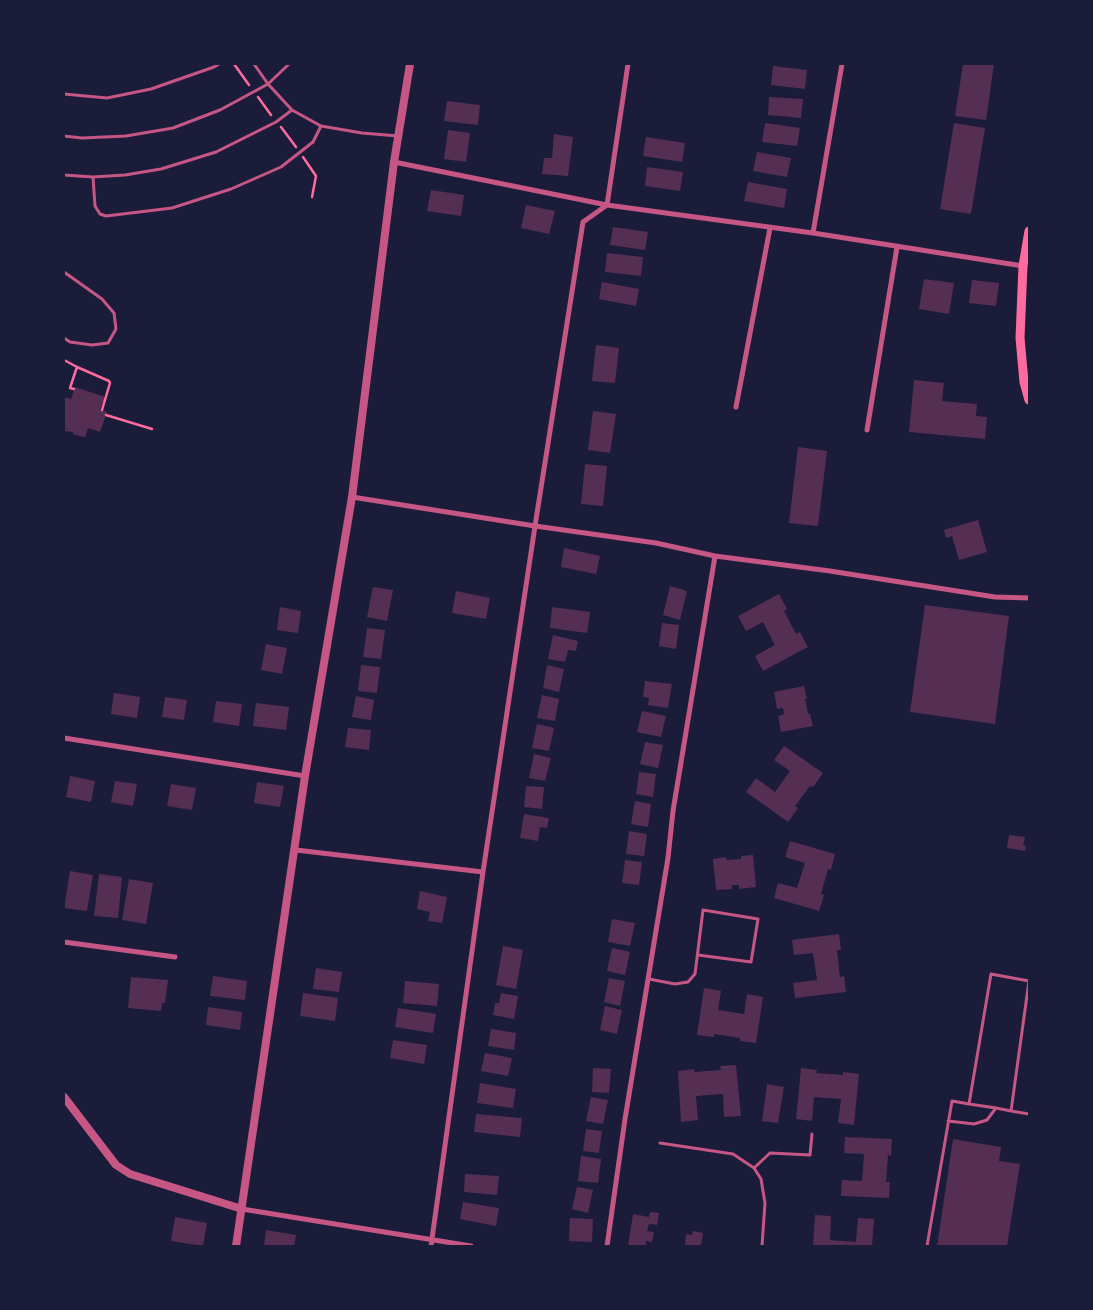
<!DOCTYPE html>
<html>
<head>
<meta charset="utf-8">
<style>
  body { margin:0 }
  #map { position:relative; width:1093px; height:1310px; overflow:hidden; background:#1b1b3a; font-family:"Open Sans",sans-serif }
  canvas { display:block }
  .frame { position:absolute; inset:0; border:65px solid #1b1b3a; pointer-events:none }
</style>
</head>
<body>
<div id="map">
<canvas width="1093" height="1310"></canvas>
<div class="frame"></div>
</div>
<script>
const g = document.querySelector('canvas').getContext('2d');
g.lineJoin = 'round';
function fill(path, color) {
  g.fillStyle = color;
  g.fill(path, 'evenodd');
}
function toPath(rows) {
  const path = new Path2D();
  for (const r of rows) {
    path.moveTo(r[0], r[1]);
    for (let i = 2; i < r.length; i += 2) path.lineTo(r[i], r[i + 1]);
  }
  return path;
}
function stroke(path, color, width, dash) {
  g.strokeStyle = color;
  g.lineWidth = width;
  g.lineCap = dash ? 'butt' : 'round';
  g.setLineDash(dash || []);
  g.stroke(path);
}
fill(toPath([
  [963,64,994,64,986,120,955,116],
  [773,66,807,70,805,89,771,85],
  [769,97,803,99,801,118,768,115],
  [447,101,480,105,478,125,444,121],
  [765,123,800,128,797,146,762,142],
  [954,123,985,128,971,214,940,209],
  [448,130,470,133,466,162,444,159],
  [554,134,573,137,568,176,542,174,544,158,552,158],
  [646,137,685,143,682,162,643,156],
  [757,152,791,158,787,177,753,171],
  [647,167,683,172,680,191,645,186],
  [748,182,787,189,784,208,744,201],
  [431,190,464,195,461,216,427,211],
  [526,205,555,211,549,234,521,228],
  [613,227,648,232,645,250,610,245],
  [607,253,643,257,641,276,605,272],
  [924,279,954,283,949,314,919,309],
  [972,280,999,283,996,306,969,303],
  [602,282,639,289,636,306,599,299],
  [596,345,619,348,615,383,592,381],
  [914,380,944,383,942,401,977,404,976,416,987,417,985,439,909,432],
  [75,387,105,397,100,409,107,412,100,432,88,428,85,437,83,437,73,434,73,432,64,431,64,397,71,399],
  [593,411,616,414,610,453,588,450],
  [798,447,827,451,818,526,789,523],
  [585,464,607,466,603,506,581,504],
  [978,520,987,552,959,560,952,536,946,538,944,530],
  [564,548,600,556,596,574,561,567],
  [670,586,687,591,680,620,663,615],
  [373,587,393,590,387,621,367,617],
  [456,591,490,598,486,619,452,613],
  [779,594,787,609,784,611,796,634,800,632,808,647,763,671,755,656,775,645,763,622,746,631,738,616],
  [925,605,1009,616,995,724,910,712],
  [280,607,301,611,298,633,277,630],
  [552,607,590,612,587,633,550,628],
  [662,623,679,625,676,649,659,646],
  [367,628,385,630,381,659,363,657],
  [553,635,578,641,576,651,568,650,565,662,548,659],
  [266,644,287,648,282,674,261,670],
  [361,665,380,667,377,693,358,691],
  [547,665,564,669,559,692,543,688],
  [645,681,672,684,668,708,648,705,649,698,643,697],
  [804,686,807,699,805,699,808,714,810,714,813,726,781,732,778,716,784,714,783,708,777,709,774,692],
  [114,693,140,697,137,718,111,714],
  [542,695,559,699,555,721,537,718],
  [356,696,374,700,371,720,352,717],
  [165,697,187,700,184,720,162,717],
  [216,701,242,704,239,726,213,722],
  [256,703,289,707,286,730,253,726],
  [642,711,666,716,661,737,637,732],
  [537,724,554,728,549,751,532,748],
  [348,728,371,730,369,750,345,747],
  [645,742,663,745,658,768,640,764],
  [784,746,823,773,813,787,810,786,795,806,798,808,788,822,746,792,756,778,775,792,790,771,774,760],
  [534,754,551,758,545,781,529,778],
  [639,772,656,774,653,797,636,794],
  [70,776,95,781,91,802,66,797],
  [115,781,137,784,133,806,111,802],
  [257,782,284,786,280,807,254,803],
  [171,784,196,788,192,810,167,806],
  [526,786,544,787,542,809,524,807],
  [635,801,651,804,648,827,631,824],
  [524,814,549,818,547,828,540,827,538,841,520,838],
  [629,831,647,834,644,856,626,854],
  [1009,835,1025,837,1023,845,1026,846,1025,851,1007,848],
  [790,841,835,854,831,870,828,869,821,894,824,895,819,911,774,898,778,883,797,888,805,863,785,857],
  [753,855,756,887,739,889,739,885,732,885,732,889,716,890,713,859,726,857,726,860,741,859,741,856],
  [625,860,642,862,639,885,622,883],
  [70,871,93,875,87,911,64,908],
  [99,874,122,877,118,918,94,916],
  [129,879,153,883,146,924,122,920],
  [420,891,447,897,442,923,428,921,430,912,417,909],
  [612,919,635,923,630,946,608,942],
  [839,934,841,950,837,950,840,977,844,976,846,992,795,998,793,983,817,980,813,953,794,955,792,940],
  [503,946,523,950,516,989,496,985],
  [612,948,630,952,625,975,607,971],
  [316,968,342,972,339,992,313,989],
  [213,976,247,981,245,1000,210,996],
  [131,977,168,980,165,1003,162,1003,161,1011,128,1008],
  [609,978,625,981,620,1006,604,1002],
  [405,981,439,984,437,1006,403,1003],
  [704,988,721,991,718,1010,744,1014,747,994,763,997,756,1043,740,1041,740,1038,714,1034,714,1037,697,1035],
  [303,993,338,998,335,1021,300,1016],
  [501,993,518,996,514,1019,493,1015,495,1003,499,1003],
  [605,1006,622,1010,617,1034,600,1030],
  [208,1007,242,1012,240,1030,206,1025],
  [398,1008,436,1014,433,1033,395,1027],
  [491,1029,516,1033,514,1050,488,1046],
  [393,1040,427,1045,424,1064,390,1058],
  [485,1053,512,1058,508,1076,481,1071],
  [736,1065,741,1116,724,1117,723,1094,696,1096,698,1120,681,1122,678,1071,694,1069,694,1072,721,1070,720,1066],
  [593,1068,611,1069,609,1093,592,1092],
  [801,1068,817,1070,816,1073,843,1075,843,1072,859,1074,854,1125,838,1123,841,1099,814,1097,812,1121,796,1119],
  [480,1083,516,1089,513,1108,477,1103],
  [767,1084,784,1087,778,1123,762,1121],
  [591,1097,608,1100,603,1124,586,1121],
  [476,1114,522,1118,520,1137,474,1132],
  [586,1129,602,1131,599,1153,583,1151],
  [845,1137,892,1139,891,1156,888,1155,886,1182,890,1182,889,1198,841,1196,842,1180,862,1181,864,1154,844,1153],
  [953,1139,1001,1147,999,1161,1020,1164,1007,1246,937,1246],
  [581,1156,601,1159,598,1183,578,1181],
  [465,1174,499,1176,497,1195,464,1192],
  [577,1187,593,1190,588,1213,572,1209],
  [463,1202,499,1208,496,1226,460,1219],
  [650,1212,659,1213,657,1225,649,1224,647,1231,654,1232,652,1242,646,1241,646,1246,628,1246,633,1214,649,1217],
  [815,1215,831,1216,830,1240,856,1242,858,1218,874,1219,872,1246,813,1246],
  [175,1217,207,1223,203,1246,171,1241],
  [570,1218,593,1219,592,1242,569,1241],
  [266,1230,296,1235,294,1246,264,1246],
  [693,1231,703,1233,701,1246,685,1246,686,1234,692,1235]
]), '#542f53');
stroke(toPath([
  [234,64,249,85],
  [258,97,271,115],
  [281,127,296,147],
  [303,157,316,176,312,197],
  [64,360,77,367],
  [74,389,70,388,77,367,109,381,110,383,102,410],
  [106,415,152,429]
]), '#ff6b9d', 2.5);
stroke(toPath([
  [254,64,268,84,292,110,321,126,362,133,398,136],
  [64,94,107,98,151,89,214,67,219,64],
  [64,136,82,138,126,136,173,128,220,110,268,84,289,64],
  [64,175,93,177,125,175,161,169,216,152,276,122,292,110],
  [93,177,95,206,100,214,106,216,172,208,231,189,281,167,313,142,321,126],
  [64,272,102,299,114,313,116,329,108,343,92,345,70,342,64,338],
  [649,979,675,984,688,982,695,974,703,910,758,919,751,962,698,955],
  [1011,1111,1029,981,991,974,969,1104,996,1108,1011,1111,1029,1114],
  [948,1121,974,1124,987,1120,996,1108],
  [660,1143,733,1154,754,1168,761,1179,765,1203,762,1246],
  [754,1168,770,1153,810,1155,812,1134],
  [927,1246,952,1101,969,1104]
]), '#c65784', 3);
stroke(toPath([
  [394,162,607,205,813,233,1023,266],
  [813,233,842,64],
  [736,407,770,228],
  [867,430,897,247],
  [352,497,535,526,656,543,715,556,830,571,995,597,1029,598],
  [64,738,305,776],
  [296,850,483,872],
  [64,942,175,957],
  [242,1209,471,1246],
  [431,1246,483,872,535,526,583,222,607,205,628,64],
  [607,1246,625,1119,668,858,673,811,715,556]
]), '#c65784', 5);
stroke(toPath([
  [64,1097,116,1165,130,1174,242,1209],
  [236,1246,305,776,352,497,394,162,410,64]
]), '#c65784', 8);
stroke(toPath([
  [1029,231,1023,266,1020,338,1024,382,1029,400]
]), '#ff6b9d', 9);
</script>
</body>
</html>
